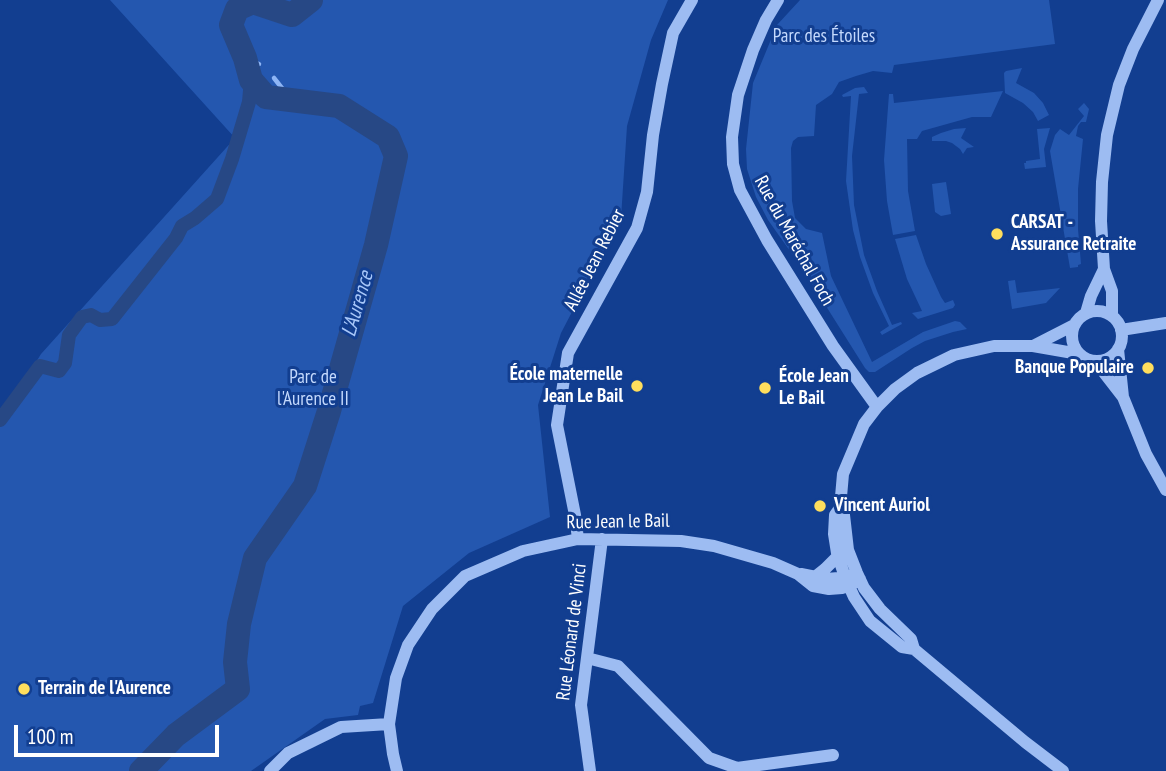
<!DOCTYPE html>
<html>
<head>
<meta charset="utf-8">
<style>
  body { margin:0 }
  #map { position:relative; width:1166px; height:771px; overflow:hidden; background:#123e90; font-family:"PT Sans Narrow",sans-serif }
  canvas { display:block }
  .scale { position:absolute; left:14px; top:725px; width:205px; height:32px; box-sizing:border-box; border:4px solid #fff; border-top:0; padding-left:9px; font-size:21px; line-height:24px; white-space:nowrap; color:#fff; -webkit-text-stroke:5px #123e90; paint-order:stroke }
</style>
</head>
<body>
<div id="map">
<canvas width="1166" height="771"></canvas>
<div class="scale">100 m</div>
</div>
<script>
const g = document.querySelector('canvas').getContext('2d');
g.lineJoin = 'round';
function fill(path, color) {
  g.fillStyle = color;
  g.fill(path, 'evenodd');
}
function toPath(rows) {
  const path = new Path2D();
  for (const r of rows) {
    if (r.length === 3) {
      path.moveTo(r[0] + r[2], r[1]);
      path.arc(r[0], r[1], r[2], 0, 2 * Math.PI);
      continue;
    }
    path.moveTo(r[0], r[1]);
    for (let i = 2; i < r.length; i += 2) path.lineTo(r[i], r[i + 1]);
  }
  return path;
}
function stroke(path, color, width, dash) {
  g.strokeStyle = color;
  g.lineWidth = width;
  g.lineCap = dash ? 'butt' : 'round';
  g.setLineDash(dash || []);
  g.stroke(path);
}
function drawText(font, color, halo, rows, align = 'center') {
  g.font = font + ' "PT Sans Narrow",sans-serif';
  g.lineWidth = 6;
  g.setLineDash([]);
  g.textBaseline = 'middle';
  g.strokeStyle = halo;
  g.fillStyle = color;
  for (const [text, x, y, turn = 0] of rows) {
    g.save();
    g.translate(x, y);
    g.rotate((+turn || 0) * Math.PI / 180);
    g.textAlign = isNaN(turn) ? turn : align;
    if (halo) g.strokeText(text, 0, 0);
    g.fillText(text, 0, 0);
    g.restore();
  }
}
fill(toPath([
  [110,0,668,0,651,40,627,126,621,218,561,333,538,405,550,517,469,553,403,606,373,703,360,706,358,715,325,719,251,771,0,771,0,420,41,354,235,138],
  [800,0,1049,0,1055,44,894,65,892,73,873,71,856,76,839,82,832,94,816,105,814,136,798,137,793,141,791,148,792,201,795,218,806,229,822,233,831,276,872,362,923,332,955,321,960,322,967,329,953,332,925,341,912,348,875,372,869,372,865,368,802,268,768,220,756,197,747,169,746,149,753,83,777,25],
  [1022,68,1016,83,1034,93,1043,103,1049,115,1038,121,1033,112,1023,103,1005,93,1004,73,1006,71],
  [864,87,868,93,859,94,852,156,854,205,864,255,877,291,892,325,901,322,902,324,882,335,880,332,889,326,873,293,860,257,853,230,846,181,851,96,843,97,842,95,855,88],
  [1003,91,991,117,972,117,922,131,917,139,907,139,908,191,915,231,893,235,887,201,884,160,889,94,893,94,894,103],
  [1084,103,1089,109,1086,122,1081,122,1078,126,1076,136,1083,139,1078,189,1078,229,1081,264,1078,265,1078,267,1070,268,1050,151,1055,135,1060,129,1069,135,1084,116,1078,109],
  [966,128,961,138,974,147,967,148,963,154,960,149,952,143,946,141,932,141,932,137,941,133,954,129],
  [1050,128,1044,149,1046,167,1025,169,1024,163,1026,163,1026,161,1040,159,1037,129],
  [946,182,951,214,941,216,935,212,932,184],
  [916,235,926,264,941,297,945,303,953,300,955,305,953,308,918,319,912,313,922,311,907,279,895,239],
  [1015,280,1017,293,1060,288,1046,303,1012,309,1008,281]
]), '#2457af');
stroke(toPath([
  [245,58,259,64],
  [274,78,292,101]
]), '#8eb5f5', 4.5);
stroke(toPath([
  [0,420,40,366,59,371,65,363,69,335,82,317,91,315,100,320,112,319,176,238,182,226,195,218,217,199,232,159,249,102,251,80]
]), '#274885', 14);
stroke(toPath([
  [141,771,176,735,238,689,235,662,239,624,255,558,305,486,329,411,376,245,396,156,388,137,339,106,266,97,251,80,245,58,231,25,237,9,253,2,292,15,311,0]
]), '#274885', 24);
stroke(toPath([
  [778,0,766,20,753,50,738,95,732,137,733,164,740,190,767,240,833,346,877,407],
  [1097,336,25],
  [1086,313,1091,296,1104,269],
  [1112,316,1112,291,1104,269,1101,221,1102,182,1107,135,1119,85,1133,49,1158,0],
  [1121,330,1166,323],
  [1033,346,1074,325],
  [1118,349,1123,397,1146,454,1166,490],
  [1095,361,1123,397],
  [840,508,835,515,834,534,837,553,845,577,854,597,870,621,902,647,914,649],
  [578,539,575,515,557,425,568,353,637,228,647,192,653,135,662,84,673,33,692,0],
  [801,574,826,579,839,578,852,575],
  [815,577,825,569,837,557],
  [587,658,618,666,709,758,737,768,833,755],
  [270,771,288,753,341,727,389,724],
  [397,771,393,754,389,724,396,678,408,645,432,609,465,576,523,551,578,539,681,541,714,546,773,563,798,574,813,586,829,589,842,588,849,586,860,579],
  [590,771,581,705,602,539],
  [1063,771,1025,742,914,649,911,639,880,609,864,588,857,573,848,550,844,515,840,508,843,474,864,424,877,407,895,389,917,373,954,355,994,346,1033,346,1079,354]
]), '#9dbcf2', 12);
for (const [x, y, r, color] of [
  [997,234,7,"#ffde5d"],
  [1148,368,7,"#ffde5d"],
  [637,386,7,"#ffde5d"],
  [765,388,7,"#ffde5d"],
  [820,506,7,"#ffde5d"],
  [24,689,7,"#ffde5d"]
]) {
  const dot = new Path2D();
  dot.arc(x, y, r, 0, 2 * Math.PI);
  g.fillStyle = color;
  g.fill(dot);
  stroke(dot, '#123e90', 2.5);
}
drawText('19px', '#c4d9fd', '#123e90', [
  ["Parc des Étoiles",824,37],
  ["Parc de",313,378],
  ["l'Aurence II",313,400]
]);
drawText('bold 19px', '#fff', '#123e90', [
  ["CARSAT -",1011,223],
  ["Assurance Retraite",1011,245],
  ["Banque Populaire",1134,368,"right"],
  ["École maternelle",623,375,"right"],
  ["Jean Le Bail",623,397,"right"],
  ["École Jean",779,377],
  ["Le Bail",779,399],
  ["Vincent Auriol",834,506],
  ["Terrain de l'Aurence",38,689]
], 'left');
drawText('19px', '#fff', '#123e90', [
  ["Rue du Maréchal Foch",794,241,61],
  ["Allée Jean Rebier",595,260,-63],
  ["Rue Jean le Bail",618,522,-1],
  ["Rue Léonard de Vinci",572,632,-83]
]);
drawText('italic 21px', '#a8c7f9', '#123e90', [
  ["L'Aurence",358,304,-74]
]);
</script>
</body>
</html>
